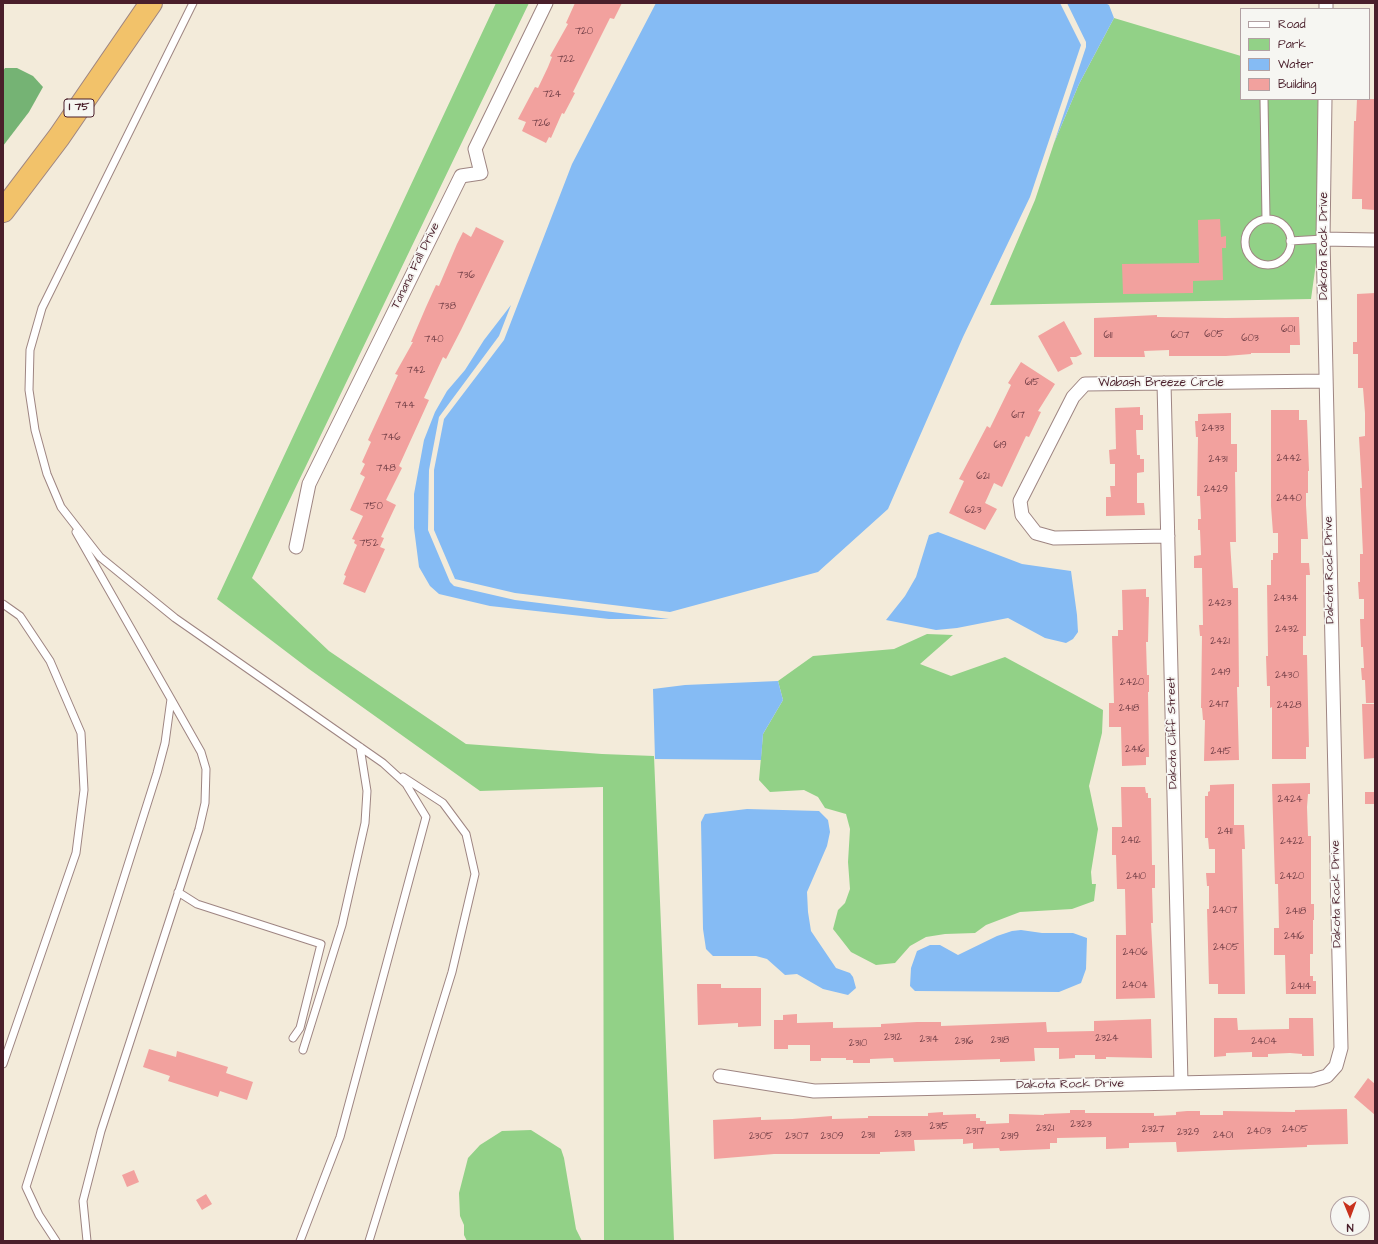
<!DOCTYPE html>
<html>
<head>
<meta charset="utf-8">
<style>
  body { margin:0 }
  #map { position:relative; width:1378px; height:1244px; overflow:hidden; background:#f3ebda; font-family:"Architects Daughter",sans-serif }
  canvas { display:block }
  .frame { position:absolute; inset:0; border:4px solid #4a1f2b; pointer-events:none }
  .legend { position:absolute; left:1240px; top:8px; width:130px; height:92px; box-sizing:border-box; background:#f6f6f2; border:1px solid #b1a0a2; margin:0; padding:5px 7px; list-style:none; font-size:12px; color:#4a1f2b }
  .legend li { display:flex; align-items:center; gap:8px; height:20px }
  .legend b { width:20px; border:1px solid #b1a0a2 }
  .north { position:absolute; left:1330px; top:1196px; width:40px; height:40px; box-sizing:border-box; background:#f6f6f2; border:1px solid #b1a0a2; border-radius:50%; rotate:179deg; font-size:11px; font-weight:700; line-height:16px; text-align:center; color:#4a1f2b }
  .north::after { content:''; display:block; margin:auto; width:14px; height:18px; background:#c8321e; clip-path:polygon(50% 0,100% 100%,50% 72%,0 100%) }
</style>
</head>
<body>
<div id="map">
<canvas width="1378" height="1244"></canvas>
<div class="frame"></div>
<ul class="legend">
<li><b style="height:5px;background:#fff"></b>Road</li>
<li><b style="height:11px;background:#92d187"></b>Park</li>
<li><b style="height:11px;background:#85bbf4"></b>Water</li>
<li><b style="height:11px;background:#f2a19e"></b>Building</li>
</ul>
<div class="north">N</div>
</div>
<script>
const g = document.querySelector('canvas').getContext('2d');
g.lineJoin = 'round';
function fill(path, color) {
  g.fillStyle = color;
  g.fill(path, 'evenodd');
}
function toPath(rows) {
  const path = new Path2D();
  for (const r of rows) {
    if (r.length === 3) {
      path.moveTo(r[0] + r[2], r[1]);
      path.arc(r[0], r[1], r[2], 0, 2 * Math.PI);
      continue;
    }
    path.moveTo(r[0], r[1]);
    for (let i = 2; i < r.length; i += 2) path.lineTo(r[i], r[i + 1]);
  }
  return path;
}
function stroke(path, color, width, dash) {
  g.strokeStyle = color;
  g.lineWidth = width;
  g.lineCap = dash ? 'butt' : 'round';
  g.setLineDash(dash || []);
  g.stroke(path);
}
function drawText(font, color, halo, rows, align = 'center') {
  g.font = font + ' "Architects Daughter",sans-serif';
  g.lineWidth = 3.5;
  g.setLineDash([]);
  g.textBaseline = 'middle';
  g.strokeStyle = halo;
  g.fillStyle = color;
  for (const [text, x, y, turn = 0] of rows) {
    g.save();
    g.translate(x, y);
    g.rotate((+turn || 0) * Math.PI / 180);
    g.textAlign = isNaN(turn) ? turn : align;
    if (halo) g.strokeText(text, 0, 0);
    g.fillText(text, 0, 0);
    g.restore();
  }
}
fill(toPath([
  [496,3,529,3,252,578,329,651,466,744,602,754,654,756,674,1241,604,1241,603,787,480,791,309,669,217,599],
  [1114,18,1241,56,1241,99,1318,99,1316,263,1311,299,990,305,1035,200,1054,143,1079,84],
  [927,634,953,635,920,664,951,676,1005,657,1103,710,1102,733,1089,786,1098,829,1091,872,1092,884,1096,884,1094,901,1072,909,1020,912,986,925,975,933,945,934,926,937,910,946,895,963,876,965,851,952,833,929,838,910,845,903,850,889,848,862,850,829,846,814,825,808,818,797,804,790,770,792,759,780,763,734,783,700,778,681,813,656,894,649],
  [531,1130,561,1149,564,1158,576,1229,582,1241,467,1241,464,1235,464,1225,460,1216,459,1193,468,1158,480,1145,502,1131]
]), '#92d187');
fill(toPath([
  [5,68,17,68,33,76,43,87,29,112,3,146,3,71]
]), '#75b374');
fill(toPath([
  [656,3,1060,3,1081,45,1030,197,963,337,888,509,818,572,670,612,515,593,455,579,434,530,434,470,444,419,504,340,572,164],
  [1067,3,1105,3,1109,5,1114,18,1079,84,1054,143,1086,47,1086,42],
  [511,305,499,336,439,417,429,470,428,530,450,582,454,586,515,600,669,619,609,619,490,606,439,594,430,586,419,567,414,528,414,494,424,440,435,412,447,391,465,370,484,340],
  [938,532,1022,564,1071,571,1077,615,1078,632,1073,639,1066,643,1045,638,1008,618,957,628,936,630,886,620,905,596,916,577,929,535],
  [778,681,783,700,763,734,761,760,655,759,653,689,685,685],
  [747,809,819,811,828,820,830,832,827,846,807,892,808,912,811,931,836,968,850,973,853,977,856,988,848,995,823,989,797,974,785,975,767,959,756,956,713,956,706,949,703,929,701,822,705,814],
  [1021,930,1042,933,1073,933,1087,938,1086,969,1081,983,1059,992,915,991,910,986,911,968,917,951,930,945,940,945,958,955,997,936,1012,931]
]), '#85bbf4');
fill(toPath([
  [575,3,622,3,614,19,610,18,573,92,575,93,564,114,562,113,551,138,549,137,546,143,522,131,526,122,518,119,535,87,538,88,548,67,552,57,550,56,568,24,566,23],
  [1357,99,1375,99,1375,210,1362,209,1362,199,1352,199,1354,121,1356,121],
  [1220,219,1221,237,1226,236,1226,248,1222,248,1223,280,1193,281,1193,293,1123,294,1122,264,1199,263,1198,220],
  [476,227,504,241,461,330,446,359,443,357,424,398,429,400,399,466,402,468,386,500,396,505,381,537,384,538,380,547,385,549,365,593,343,584,346,576,344,575,357,545,354,543,355,540,352,539,363,516,350,510,365,477,360,474,365,464,362,462,371,442,368,440,398,375,395,374,413,342,411,342,426,307,436,285,439,286,457,244,463,232,471,237],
  [1375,293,1375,703,1366,703,1365,680,1362,680,1361,668,1364,668,1363,647,1361,647,1360,619,1364,619,1364,599,1359,599,1358,582,1360,582,1360,554,1363,554,1360,488,1362,488,1359,437,1365,436,1365,413,1363,388,1358,388,1358,354,1353,354,1353,342,1357,342,1357,294],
  [1157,315,1157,317,1226,318,1299,317,1300,345,1290,345,1290,353,1251,353,1251,354,1226,356,1169,356,1169,350,1144,351,1145,357,1094,357,1094,318],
  [1064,321,1082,354,1076,357,1070,357,1073,364,1058,372,1038,336],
  [1021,362,1055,384,1038,411,1041,412,1029,437,1026,436,1002,487,994,483,985,503,997,509,985,530,949,513,964,481,959,479,987,426,990,428,1011,385,1008,383],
  [1140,407,1140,415,1143,415,1143,430,1136,430,1137,455,1140,455,1140,459,1144,459,1144,472,1137,473,1137,503,1144,503,1145,515,1106,516,1106,497,1111,497,1110,486,1115,486,1115,464,1110,464,1109,450,1116,449,1115,408],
  [1271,410,1299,410,1299,420,1307,420,1309,471,1308,471,1308,493,1306,493,1306,505,1308,539,1301,539,1301,563,1309,563,1310,575,1306,575,1306,636,1303,636,1303,655,1307,655,1308,704,1309,747,1306,747,1306,759,1272,759,1272,707,1270,708,1270,686,1267,686,1266,656,1268,656,1267,585,1271,585,1271,560,1273,560,1273,553,1278,553,1278,533,1273,533,1271,506],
  [1231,413,1231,444,1237,444,1237,472,1235,472,1236,542,1230,542,1233,588,1238,588,1239,687,1237,687,1239,760,1204,761,1205,720,1203,720,1202,708,1201,708,1202,636,1200,636,1199,625,1203,625,1202,568,1194,568,1194,556,1201,555,1200,530,1198,530,1198,519,1201,519,1200,496,1197,496,1198,437,1196,437,1195,421,1198,421,1198,414],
  [1146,589,1146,597,1149,597,1148,642,1146,642,1147,675,1149,675,1149,692,1148,692,1149,757,1146,757,1146,765,1122,766,1121,727,1109,727,1109,703,1114,703,1112,636,1118,636,1118,630,1123,630,1122,590],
  [1362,704,1375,704,1375,758,1364,759],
  [1310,783,1310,794,1308,794,1307,807,1308,836,1311,836,1311,904,1314,904,1314,920,1313,920,1313,954,1310,954,1310,976,1313,976,1313,981,1316,981,1316,994,1286,994,1285,955,1274,955,1274,928,1279,928,1278,884,1275,884,1272,784],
  [1234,784,1234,825,1244,825,1245,849,1242,849,1245,994,1218,994,1218,984,1209,984,1207,909,1209,909,1209,886,1207,886,1206,873,1215,873,1215,849,1209,849,1208,838,1205,838,1205,796,1208,796,1208,792,1210,791,1210,785],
  [1121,787,1145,787,1146,793,1148,793,1148,798,1151,798,1152,865,1155,865,1155,888,1152,888,1153,923,1151,923,1155,998,1116,999,1116,935,1126,935,1125,889,1117,889,1116,855,1112,855,1112,827,1122,827],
  [1365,792,1375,792,1375,804,1365,804],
  [697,984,721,984,721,988,761,988,761,1026,738,1027,738,1023,698,1025],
  [797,1014,797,1023,833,1022,833,1028,881,1027,881,1024,917,1022,941,1022,941,1026,1046,1022,1047,1032,1094,1031,1094,1021,1151,1019,1152,1058,1106,1057,1106,1059,1095,1059,1095,1055,1075,1055,1075,1058,1059,1059,1059,1048,1034,1048,1035,1061,1000,1062,1000,1059,894,1062,893,1058,870,1059,870,1063,853,1063,853,1060,846,1060,846,1058,821,1058,821,1061,810,1061,810,1045,788,1045,788,1049,774,1049,774,1020,783,1020,783,1015],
  [1214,1018,1237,1018,1238,1030,1289,1029,1289,1018,1313,1018,1314,1056,1302,1056,1302,1054,1290,1053,1268,1054,1268,1057,1252,1057,1252,1052,1226,1053,1226,1056,1214,1057],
  [149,1049,176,1057,177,1051,228,1067,226,1073,253,1082,247,1100,220,1091,218,1097,168,1081,170,1076,143,1067],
  [1368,1078,1375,1084,1375,1115,1354,1097],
  [1347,1109,1348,1144,1307,1145,1307,1147,1177,1152,1176,1142,1129,1143,1129,1148,1106,1149,1106,1137,1057,1138,1057,1143,1050,1143,1050,1149,1000,1151,999,1148,973,1149,973,1143,963,1144,963,1139,914,1140,915,1151,880,1152,880,1154,774,1154,714,1159,713,1120,761,1117,761,1120,792,1119,832,1116,832,1119,868,1118,868,1116,928,1116,928,1113,943,1112,943,1115,976,1114,976,1118,980,1118,980,1121,986,1121,986,1124,1009,1123,1009,1114,1044,1115,1044,1114,1070,1113,1070,1110,1085,1110,1085,1113,1154,1113,1154,1116,1176,1115,1176,1112,1187,1111,1200,1111,1200,1115,1223,1115,1223,1111,1295,1112,1295,1110],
  [134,1170,139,1182,127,1187,122,1175],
  [206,1194,212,1204,202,1210,196,1200]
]), '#f2a19e');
const service = toPath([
  [193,3,42,308,30,350,29,390,35,430,47,474,61,507,100,557,175,618,383,763,406,784,426,817,340,1137,300,1241],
  [1264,99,1266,219],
  [1268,242,23],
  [1290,241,1323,239],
  [3,604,20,616,50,661,81,733,84,790,76,853,3,1064],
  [178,892,197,904,321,944,300,1028,293,1038],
  [303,1050,342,925,365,823,367,791,360,747],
  [56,1241,39,1215,26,1187,157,773,165,743,171,699,76,532],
  [87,1241,83,1201,101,1131,199,829,205,803,206,769,201,752,171,699],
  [369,1241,452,972,475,874,466,834,443,803,403,777]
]);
const minor = toPath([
  [1326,9,1326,3],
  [1323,239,1375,240],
  [1164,383,1181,1083],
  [1168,536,1054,538,1036,533,1022,515,1020,501,1073,397,1085,384,1326,381],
  [296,547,309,484,461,176,481,173,475,149,546,3],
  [720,1076,814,1091,1313,1080,1327,1076,1336,1066,1341,1048,1323,239,1325,99]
]);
const motorway = toPath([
  [3,211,59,137,151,3]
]);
stroke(service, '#9e8582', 9);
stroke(minor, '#9e8582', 15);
stroke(motorway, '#9e8582', 24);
stroke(service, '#fff', 7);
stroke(minor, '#fff', 13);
stroke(motorway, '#f2c26a', 22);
drawText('10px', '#744048', null, [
  ["720",584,32],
  ["722",566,60],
  ["724",552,95],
  ["726",541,124],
  ["736",466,276],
  ["738",447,307],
  ["601",1288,330],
  ["605",1214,335],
  ["611",1108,336],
  ["607",1180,336],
  ["603",1250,339],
  ["740",434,340],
  ["742",416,371],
  ["615",1032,383],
  ["744",405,406],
  ["617",1018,416],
  ["2433",1213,429],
  ["746",391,438],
  ["619",1000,446],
  ["2442",1289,459],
  ["2431",1218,460],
  ["748",386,469],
  ["621",983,477],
  ["2429",1216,490],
  ["2440",1289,499],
  ["750",373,507],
  ["623",973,511],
  ["752",369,544],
  ["2434",1286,599],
  ["2423",1220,604],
  ["2432",1287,630],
  ["2421",1220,642],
  ["2419",1221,673],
  ["2430",1287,676],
  ["2420",1132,683],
  ["2417",1219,705],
  ["2428",1289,706],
  ["2418",1129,709],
  ["2416",1135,750],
  ["2415",1221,752],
  ["2424",1290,800],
  ["2411",1225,832],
  ["2412",1131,841],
  ["2422",1292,842],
  ["2410",1136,877],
  ["2420",1292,877],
  ["2407",1225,911],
  ["2418",1296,912],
  ["2416",1294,937],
  ["2405",1226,948],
  ["2406",1135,953],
  ["2404",1135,986],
  ["2414",1301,987],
  ["2312",893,1038],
  ["2324",1107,1039],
  ["2314",929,1040],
  ["2318",1000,1041],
  ["2316",964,1042],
  ["2404",1264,1042],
  ["2310",858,1044],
  ["2323",1081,1125],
  ["2315",939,1127],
  ["2321",1045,1129],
  ["2327",1153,1130],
  ["2405",1295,1130],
  ["2317",975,1132],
  ["2403",1259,1132],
  ["2329",1188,1133],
  ["2313",903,1135],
  ["2311",868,1136],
  ["2401",1223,1136],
  ["2305",761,1137],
  ["2307",797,1137],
  ["2309",832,1137],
  ["2319",1010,1137]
]);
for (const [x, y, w] of [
  [79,108,30]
]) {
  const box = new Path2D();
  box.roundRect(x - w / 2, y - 9, w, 18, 3);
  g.fillStyle = '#f6f6f2';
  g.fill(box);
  stroke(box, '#4a1f2b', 1);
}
drawText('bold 11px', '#4a1f2b', null, [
  ["I 75",79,108]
]);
drawText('12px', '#4a1f2b', '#f6f6f2', [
  ["Dakota Rock Drive",1324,246,-90],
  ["Tanana Fall Drive",416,266,-64],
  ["Wabash Breeze Circle",1161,383],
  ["Dakota Rock Drive",1330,570,-91],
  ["Dakota Cliff Street",1173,733,-91],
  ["Dakota Rock Drive",1337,894,-91],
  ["Dakota Rock Drive",1070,1085,-1]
]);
</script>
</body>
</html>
